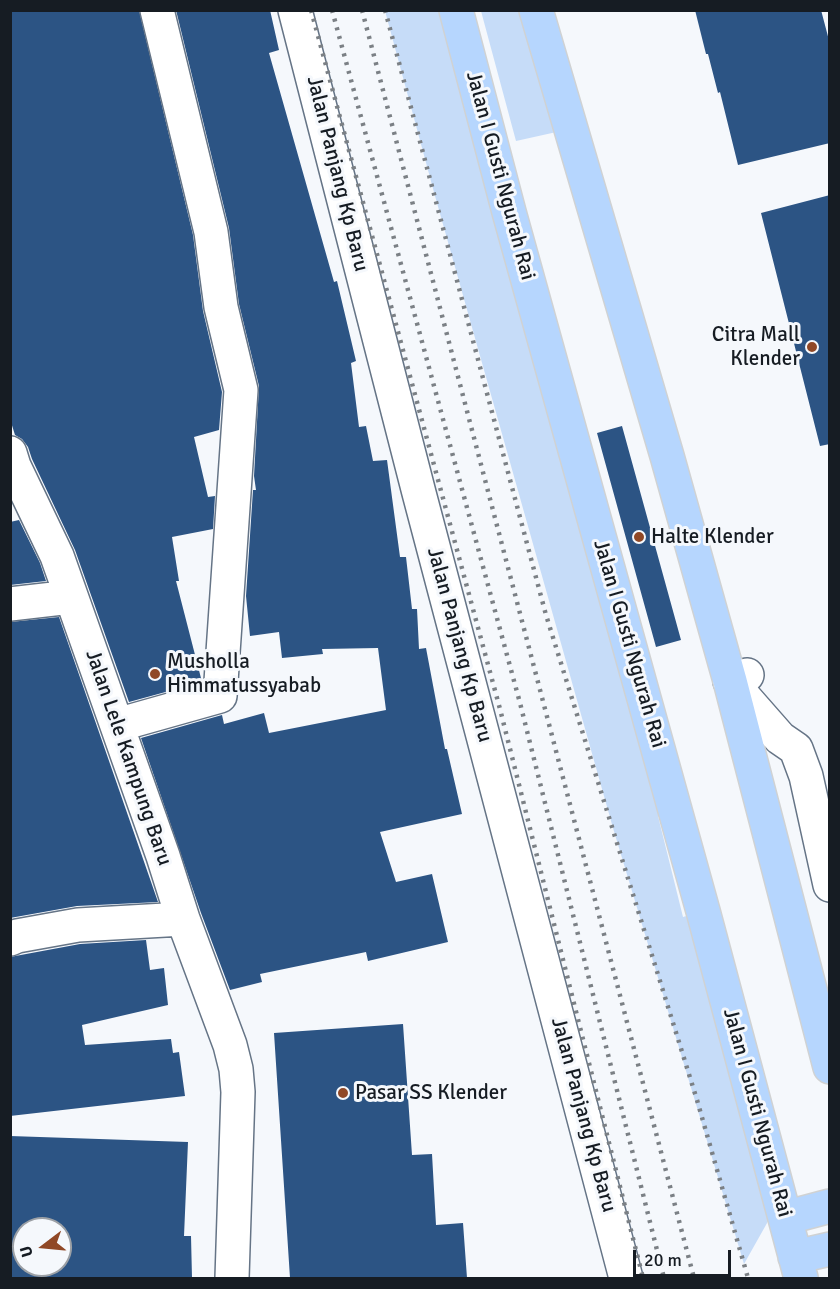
<!DOCTYPE html>
<html>
<head>
<meta charset="utf-8">
<style>
  body { margin:0 }
  #map { position:relative; width:840px; height:1289px; overflow:hidden; background:#f5f8fc; font-family:Signika,sans-serif }
  canvas { display:block }
  .frame { position:absolute; inset:0; border:12px solid #161c23; pointer-events:none }
  .north { position:absolute; left:12px; top:1217px; width:60px; height:60px; box-sizing:border-box; background:#f5f8fc; border:2px solid #9ca0a5; border-radius:50%; rotate:254deg; font-size:16px; font-weight:700; line-height:24px; text-align:center; color:#161c23 }
  .north::after { content:''; display:block; margin:auto; width:21px; height:27px; background:#904826; clip-path:polygon(50% 0,100% 100%,50% 72%,0 100%) }
  .scale { position:absolute; left:633px; top:1250px; width:98px; height:27px; box-sizing:border-box; border:3px solid #161c23; border-top:0; padding-left:8px; font-size:18px; line-height:21px; white-space:nowrap; color:#161c23; -webkit-text-stroke:4px #f5f8fc; paint-order:stroke }
</style>
</head>
<body>
<div id="map">
<canvas width="840" height="1289"></canvas>
<div class="frame"></div>
<div class="north">U</div>
<div class="scale">20 m</div>
</div>
<script>
const g = document.querySelector('canvas').getContext('2d');
g.lineJoin = 'round';
function fill(path, color) {
  g.fillStyle = color;
  g.fill(path, 'evenodd');
}
function toPath(rows) {
  const path = new Path2D();
  for (const r of rows) {
    path.moveTo(r[0], r[1]);
    for (let i = 2; i < r.length; i += 2) path.lineTo(r[i], r[i + 1]);
  }
  return path;
}
function stroke(path, color, width, dash) {
  g.strokeStyle = color;
  g.lineWidth = width;
  g.lineCap = dash ? 'butt' : 'round';
  g.setLineDash(dash || []);
  g.stroke(path);
}
function drawText(font, color, halo, rows, align = 'center') {
  g.font = font + ' Signika,sans-serif';
  g.lineWidth = 6;
  g.setLineDash([]);
  g.textBaseline = 'middle';
  g.strokeStyle = halo;
  g.fillStyle = color;
  for (const [text, x, y, turn = 0] of rows) {
    g.save();
    g.translate(x, y);
    g.rotate((+turn || 0) * Math.PI / 180);
    g.textAlign = isNaN(turn) ? turn : align;
    if (halo) g.strokeText(text, 0, 0);
    g.fillText(text, 0, 0);
    g.restore();
  }
}
fill(toPath([
  [385,11,456,11,673,811,658,816,683,917,703,911,780,1200,744,1264,613,828,435,196],
  [481,11,536,11,570,129,516,141]
]), '#c6dcf8');
fill(toPath([
  [10,10,139,10,193,235,203,311,222,392,219,430,194,437,208,497,215,496,213,529,172,537,179,581,176,581,202,682,129,702,75,550,32,459,28,447,22,439,15,435,10,419],
  [176,10,270,10,279,50,269,53,334,282,337,281,356,361,351,363,359,427,366,426,373,461,387,460,400,557,406,557,412,609,417,609,419,649,426,648,445,749,447,749,462,814,380,832,396,882,432,874,448,942,368,961,366,952,260,974,262,982,230,990,201,913,141,738,222,715,224,724,264,713,269,733,386,710,378,648,322,649,323,654,282,658,279,632,250,636,246,596,253,490,256,490,254,476,259,386,239,304,229,228],
  [695,10,821,10,830,44,830,143,738,165,720,92,718,93,708,54,706,54],
  [830,195,830,444,820,446,761,213],
  [622,426,681,640,656,647,597,433],
  [19,520,40,563,46,581,10,585,10,522],
  [59,617,158,902,77,906,10,918,10,622],
  [146,940,150,970,164,968,168,1005,82,1025,85,1045,171,1039,173,1053,179,1052,185,1096,10,1116,10,957,80,944],
  [403,1024,412,1155,432,1154,436,1225,463,1223,467,1278,290,1278,274,1033],
  [10,1136,188,1142,184,1236,191,1236,192,1278,10,1278],
  [24,1229,60,1229,60,1265,24,1265]
]), '#2c5484');
const minor = toPath([
  [295,10,419,493,626,1278],
  [10,453,14,466,57,556,163,856,183,919,230,1045,236,1069,238,1092,232,1278],
  [10,604,71,597],
  [747,675,730,681,780,738,796,749,806,776,830,885],
  [117,725,220,696,241,390,221,307,211,232,157,10],
  [10,939,17,936,78,925,183,919]
]);
const major = toPath([
  [456,10,509,212,703,911,801,1278],
  [536,10,667,456,730,681,830,1067],
  [785,1218,830,1206],
  [795,1257,830,1249]
]);
stroke(minor, '#657486', 36);
stroke(major, '#d0d2d3', 36);
stroke(minor, '#fff', 33);
stroke(major, '#b6d6fe', 33);
stroke(toPath([
  [311,10,500,709,643,1278],
  [332,10,520,703,664,1278],
  [362,10,694,1278],
  [385,10,546,615,697,1100,748,1278]
]), '#7b8085', 4.5, [3, 6]);
for (const [x, y, r, color] of [
  [812,347,6,"#904826"],
  [639,537,6,"#904826"],
  [155,674,6,"#904826"],
  [343,1093,6,"#904826"]
]) {
  const dot = new Path2D();
  dot.arc(x, y, r, 0, 2 * Math.PI);
  g.fillStyle = color;
  g.fill(dot);
  stroke(dot, '#f5f8fc', 2);
}
drawText('21px', '#161c23', '#f5f8fc', [
  ["Jalan Panjang Kp Baru",337,174,76],
  ["Jalan I Gusti Ngurah Rai",500,176,75],
  ["Jalan I Gusti Ngurah Rai",629,644,74],
  ["Jalan Panjang Kp Baru",459,645,75],
  ["Jalan Lele Kampung Baru",128,758,71],
  ["Jalan I Gusti Ngurah Rai",757,1113,75],
  ["Jalan Panjang Kp Baru",583,1115,75]
]);
drawText('21px', '#161c23', '#f5f8fc', [
  ["Citra Mall",800,335,"right"],
  ["Klender",800,359,"right"],
  ["Halte Klender",651,537],
  ["Musholla",167,662],
  ["Himmatussyabab",167,686],
  ["Pasar SS Klender",355,1093]
], 'left');
</script>
</body>
</html>
